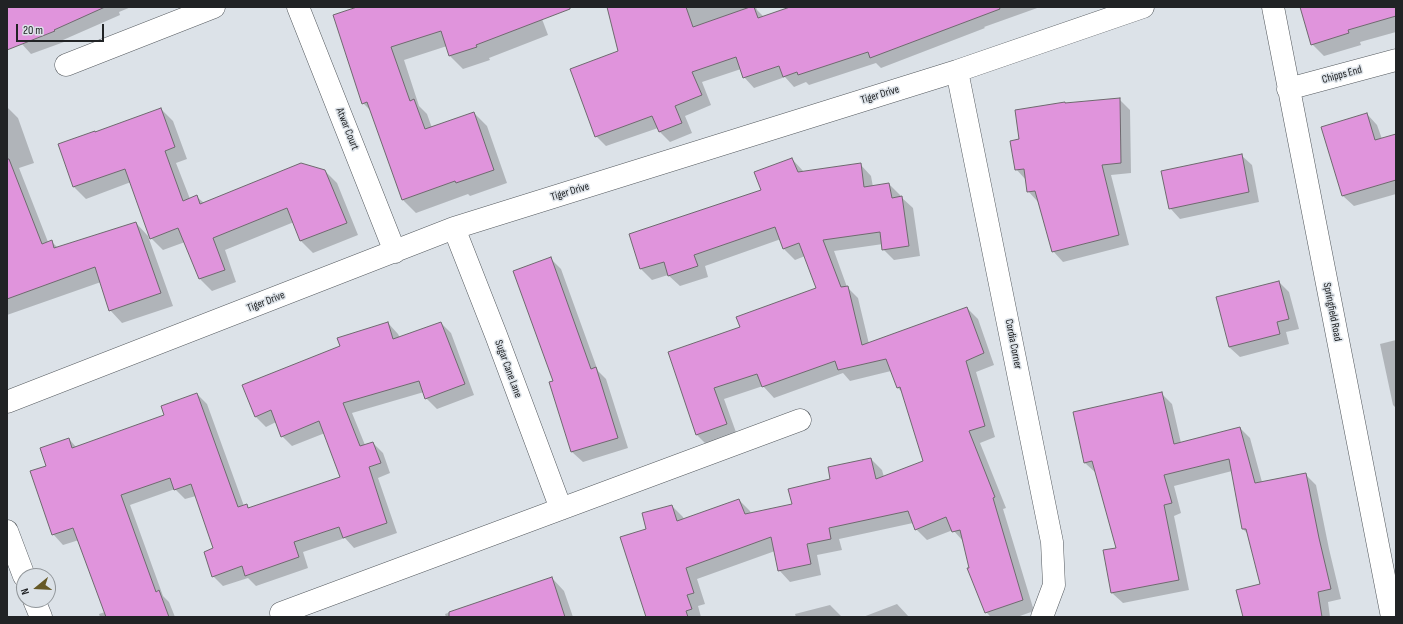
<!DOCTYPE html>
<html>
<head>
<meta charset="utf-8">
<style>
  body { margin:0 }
  #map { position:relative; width:1403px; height:624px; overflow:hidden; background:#dce2e8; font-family:"Sofia Sans Condensed",sans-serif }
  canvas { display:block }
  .frame { position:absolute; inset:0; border:8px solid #212325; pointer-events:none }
  .north { position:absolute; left:16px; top:568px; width:40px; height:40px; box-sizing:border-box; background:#dce2e8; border:1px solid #91969a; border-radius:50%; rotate:252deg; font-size:11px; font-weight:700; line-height:16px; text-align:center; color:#212325 }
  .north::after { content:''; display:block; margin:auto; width:14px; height:18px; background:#665926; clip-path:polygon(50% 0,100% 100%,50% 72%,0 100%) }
  .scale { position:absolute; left:16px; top:24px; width:88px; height:18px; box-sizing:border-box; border:2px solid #212325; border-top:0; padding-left:5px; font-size:12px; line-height:14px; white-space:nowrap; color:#212325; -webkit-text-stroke:3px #dce2e8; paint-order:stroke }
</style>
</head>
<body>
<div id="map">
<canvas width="1403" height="624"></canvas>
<div class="frame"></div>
<div class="north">N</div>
<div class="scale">20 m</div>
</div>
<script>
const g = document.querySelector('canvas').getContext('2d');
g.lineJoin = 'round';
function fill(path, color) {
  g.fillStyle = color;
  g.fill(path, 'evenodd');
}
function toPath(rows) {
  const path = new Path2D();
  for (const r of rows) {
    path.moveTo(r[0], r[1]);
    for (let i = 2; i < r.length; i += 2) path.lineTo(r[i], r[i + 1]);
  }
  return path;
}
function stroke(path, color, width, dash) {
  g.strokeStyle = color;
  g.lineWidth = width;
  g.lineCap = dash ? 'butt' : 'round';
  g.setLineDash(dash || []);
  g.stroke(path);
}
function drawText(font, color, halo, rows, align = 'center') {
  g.font = font + ' "Sofia Sans Condensed",sans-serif';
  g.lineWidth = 3;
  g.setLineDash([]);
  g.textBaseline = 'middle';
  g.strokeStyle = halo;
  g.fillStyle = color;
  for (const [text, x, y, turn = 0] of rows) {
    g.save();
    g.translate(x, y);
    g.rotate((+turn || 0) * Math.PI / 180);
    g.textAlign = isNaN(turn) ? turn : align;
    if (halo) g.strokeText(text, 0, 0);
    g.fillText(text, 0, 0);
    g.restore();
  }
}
fill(toPath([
  [7,7,131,7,119,12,120,15,63,40,64,42,31,54,21,43,7,40],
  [361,7,551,7,539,11,548,35,489,58,490,60,463,69,450,56,447,46,404,60,419,106,427,114,432,128,474,113,487,126,507,183,470,196,468,194,416,213,403,200,372,112,363,103],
  [608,7,756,7,757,10,764,17,793,7,1040,7,984,27,985,28,881,68,876,63,809,85,806,82,794,87,785,77,754,88,744,77,741,69,702,82,711,105,685,116,692,133,670,142,660,132,658,128,606,146,596,136,620,52],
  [1301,7,1396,7,1396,32,1360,42,1361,45,1324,56,1312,44],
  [1119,99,1130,110,1131,173,1111,175,1129,245,1063,262,1053,251,1038,202,1028,191,1026,180,1016,169,1021,140,1066,104],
  [7,107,18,118,34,163,19,168,48,242,51,241,58,248,136,223,148,236,173,306,122,323,110,310,101,282,7,315],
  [161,109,173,121,187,159,176,163,190,199,197,197,204,203,325,171,337,183,358,235,313,253,301,241,294,222,225,250,236,282,212,291,200,279,185,242,163,250,151,238,131,182,86,199,74,187,59,145,95,133],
  [1367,114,1377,125,1382,139,1396,135,1396,194,1354,206,1343,196,1323,127],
  [1241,155,1252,165,1259,202,1180,219,1170,208],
  [792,159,804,172,860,164,871,176,873,187,889,184,900,195,901,197,913,208,920,256,894,260,883,249,883,244,834,251,847,287,858,298,869,344,967,308,978,319,994,365,976,372,995,437,980,443,1006,508,1003,509,1034,611,1017,617,991,617,986,612,970,568,963,541,953,530,927,540,916,529,913,523,839,539,842,550,817,555,821,575,790,582,779,570,775,551,697,579,705,604,698,606,701,617,647,617,648,529,672,506,683,517,684,520,739,500,750,511,751,514,794,505,831,480,871,459,882,470,884,477,924,461,903,393,898,388,891,371,850,381,843,373,774,398,763,386,724,399,737,435,708,446,697,435,669,353,741,328,817,288,805,256,795,260,784,249,781,239,705,266,708,277,680,286,668,275,652,280,641,269,762,190],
  [551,259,561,269,598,371,606,379,628,448,583,462,572,452,550,383,555,382],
  [1279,282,1289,292,1299,329,1286,332,1289,344,1240,357,1229,347],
  [388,323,398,334,400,338,441,323,451,333,474,395,437,409,426,398,424,392,352,413,365,445,373,443,383,453,390,473,378,478,397,533,354,548,345,538,303,552,308,568,256,586,248,578,223,586,213,576,214,549,196,496,185,499,175,489,130,505,163,596,169,602,175,617,100,617,99,614,105,612,79,540,63,545,53,534,47,466,69,439,76,447,165,416,197,394,207,404,244,506,246,505,250,509,342,478,325,433,292,446,282,436,276,422,266,427,255,416,341,347],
  [1396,340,1396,408,1393,405,1380,344],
  [1162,394,1172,404,1181,443,1240,428,1250,438,1262,482,1305,474,1316,485,1329,549,1341,599,1328,602,1330,617,1264,617,1262,585,1249,535,1243,529,1232,471,1174,486,1181,513,1174,516,1189,590,1123,603,1112,593,1104,551,1118,548,1096,473,1085,463],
  [552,578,564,591,573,617,446,617,445,614],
  [897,604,909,617,863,617],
  [830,605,842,617,796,617,795,614]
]), '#0003');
const building = toPath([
  [7,7,105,7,54,30,55,31,7,50,7,7],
  [357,7,570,7,570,9,476,45,477,47,449,56,441,31,391,47,410,101,414,99,425,129,474,112,494,170,456,183,455,181,402,200,367,102,362,104,333,15,357,7],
  [607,7,686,7,693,27,750,7,754,7,758,18,790,7,999,7,1000,9,870,58,868,52,798,75,797,72,783,77,779,66,743,78,736,57,692,72,702,95,675,106,682,123,659,132,652,116,595,137,570,69,618,51,607,7],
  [1300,7,1396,7,1396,16,1348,30,1349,33,1311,45,1300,7],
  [1120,98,1121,163,1102,165,1119,235,1052,252,1035,191,1027,192,1024,169,1015,170,1010,141,1019,139,1015,110,1065,102,1065,103,1120,98],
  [161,108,175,147,165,151,183,201,197,195,200,204,301,163,325,170,347,223,300,241,287,208,213,238,225,270,199,279,178,228,150,239,125,169,73,187,58,144,95,131,95,132,161,108],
  [1367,113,1375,140,1396,134,1396,180,1342,196,1321,127,1367,113],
  [1242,154,1249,192,1169,209,1161,171,1242,154],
  [792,158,798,172,861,163,864,187,889,183,892,198,902,196,909,246,882,250,880,232,823,240,841,287,848,286,862,345,967,307,984,353,966,361,985,426,969,431,995,497,993,498,1023,600,985,613,967,568,969,568,960,530,952,532,946,517,915,530,908,511,829,528,831,539,807,544,811,564,778,571,771,537,686,568,694,593,687,595,692,609,686,611,688,617,646,617,620,537,646,529,642,513,672,505,677,521,739,499,745,514,792,504,788,489,830,479,828,467,871,458,876,479,923,461,900,387,897,388,886,359,838,370,835,361,762,387,757,374,714,388,727,424,696,435,668,352,740,327,736,317,816,288,799,243,783,249,775,227,694,255,698,266,668,276,664,262,640,269,629,234,761,190,754,172,792,158],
  [7,159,9,159,42,244,52,240,54,248,136,222,161,293,109,311,95,267,7,299,7,159],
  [551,257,591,369,596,367,618,438,571,452,549,382,553,381,513,271,551,257],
  [1279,281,1289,319,1277,322,1280,334,1229,347,1216,297,1279,281],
  [388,322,393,339,441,322,465,384,425,399,419,381,343,403,360,446,373,442,381,463,369,467,387,523,343,538,339,527,294,542,299,557,245,576,242,566,212,577,204,552,213,548,191,484,174,490,170,478,121,495,156,592,159,590,169,617,106,617,73,528,52,535,30,471,46,466,40,448,69,438,72,448,164,415,161,406,197,393,238,507,247,504,248,508,340,477,319,421,281,437,271,410,255,417,242,385,340,346,337,338,388,322],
  [1162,392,1174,444,1240,427,1255,483,1306,473,1319,538,1331,589,1318,592,1322,617,1243,617,1236,590,1260,584,1246,529,1242,529,1229,459,1164,475,1172,503,1164,505,1179,580,1111,593,1103,550,1116,548,1092,461,1084,463,1073,412,1162,392],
  [552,577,565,617,449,617,449,612,552,577]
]);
fill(building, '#e094dc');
stroke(building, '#6e696e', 1);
const minor = toPath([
  [298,7,395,252],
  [1273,7,1392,617],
  [66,65,214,7],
  [957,71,1052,542,1054,585,1042,617],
  [1288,89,1396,60],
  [454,228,496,335,561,509],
  [7,402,454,228,957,71,1143,7],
  [7,531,24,576],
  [34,600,41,617],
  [281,613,800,420]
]);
stroke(minor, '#555a5f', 23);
stroke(minor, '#fff', 22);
drawText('11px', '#212325', '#dce2e8', [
  ["Chipps End",1342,75,-15],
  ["Tiger Drive",880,95,-17],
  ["Atwar Court",347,129,68],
  ["Tiger Drive",570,192,-17],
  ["Tiger Drive",266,302,-21],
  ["Springfield Road",1332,312,79],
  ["Cordia Corner",1013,344,79],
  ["Sugar Cane Lane",508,369,70]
]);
</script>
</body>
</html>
